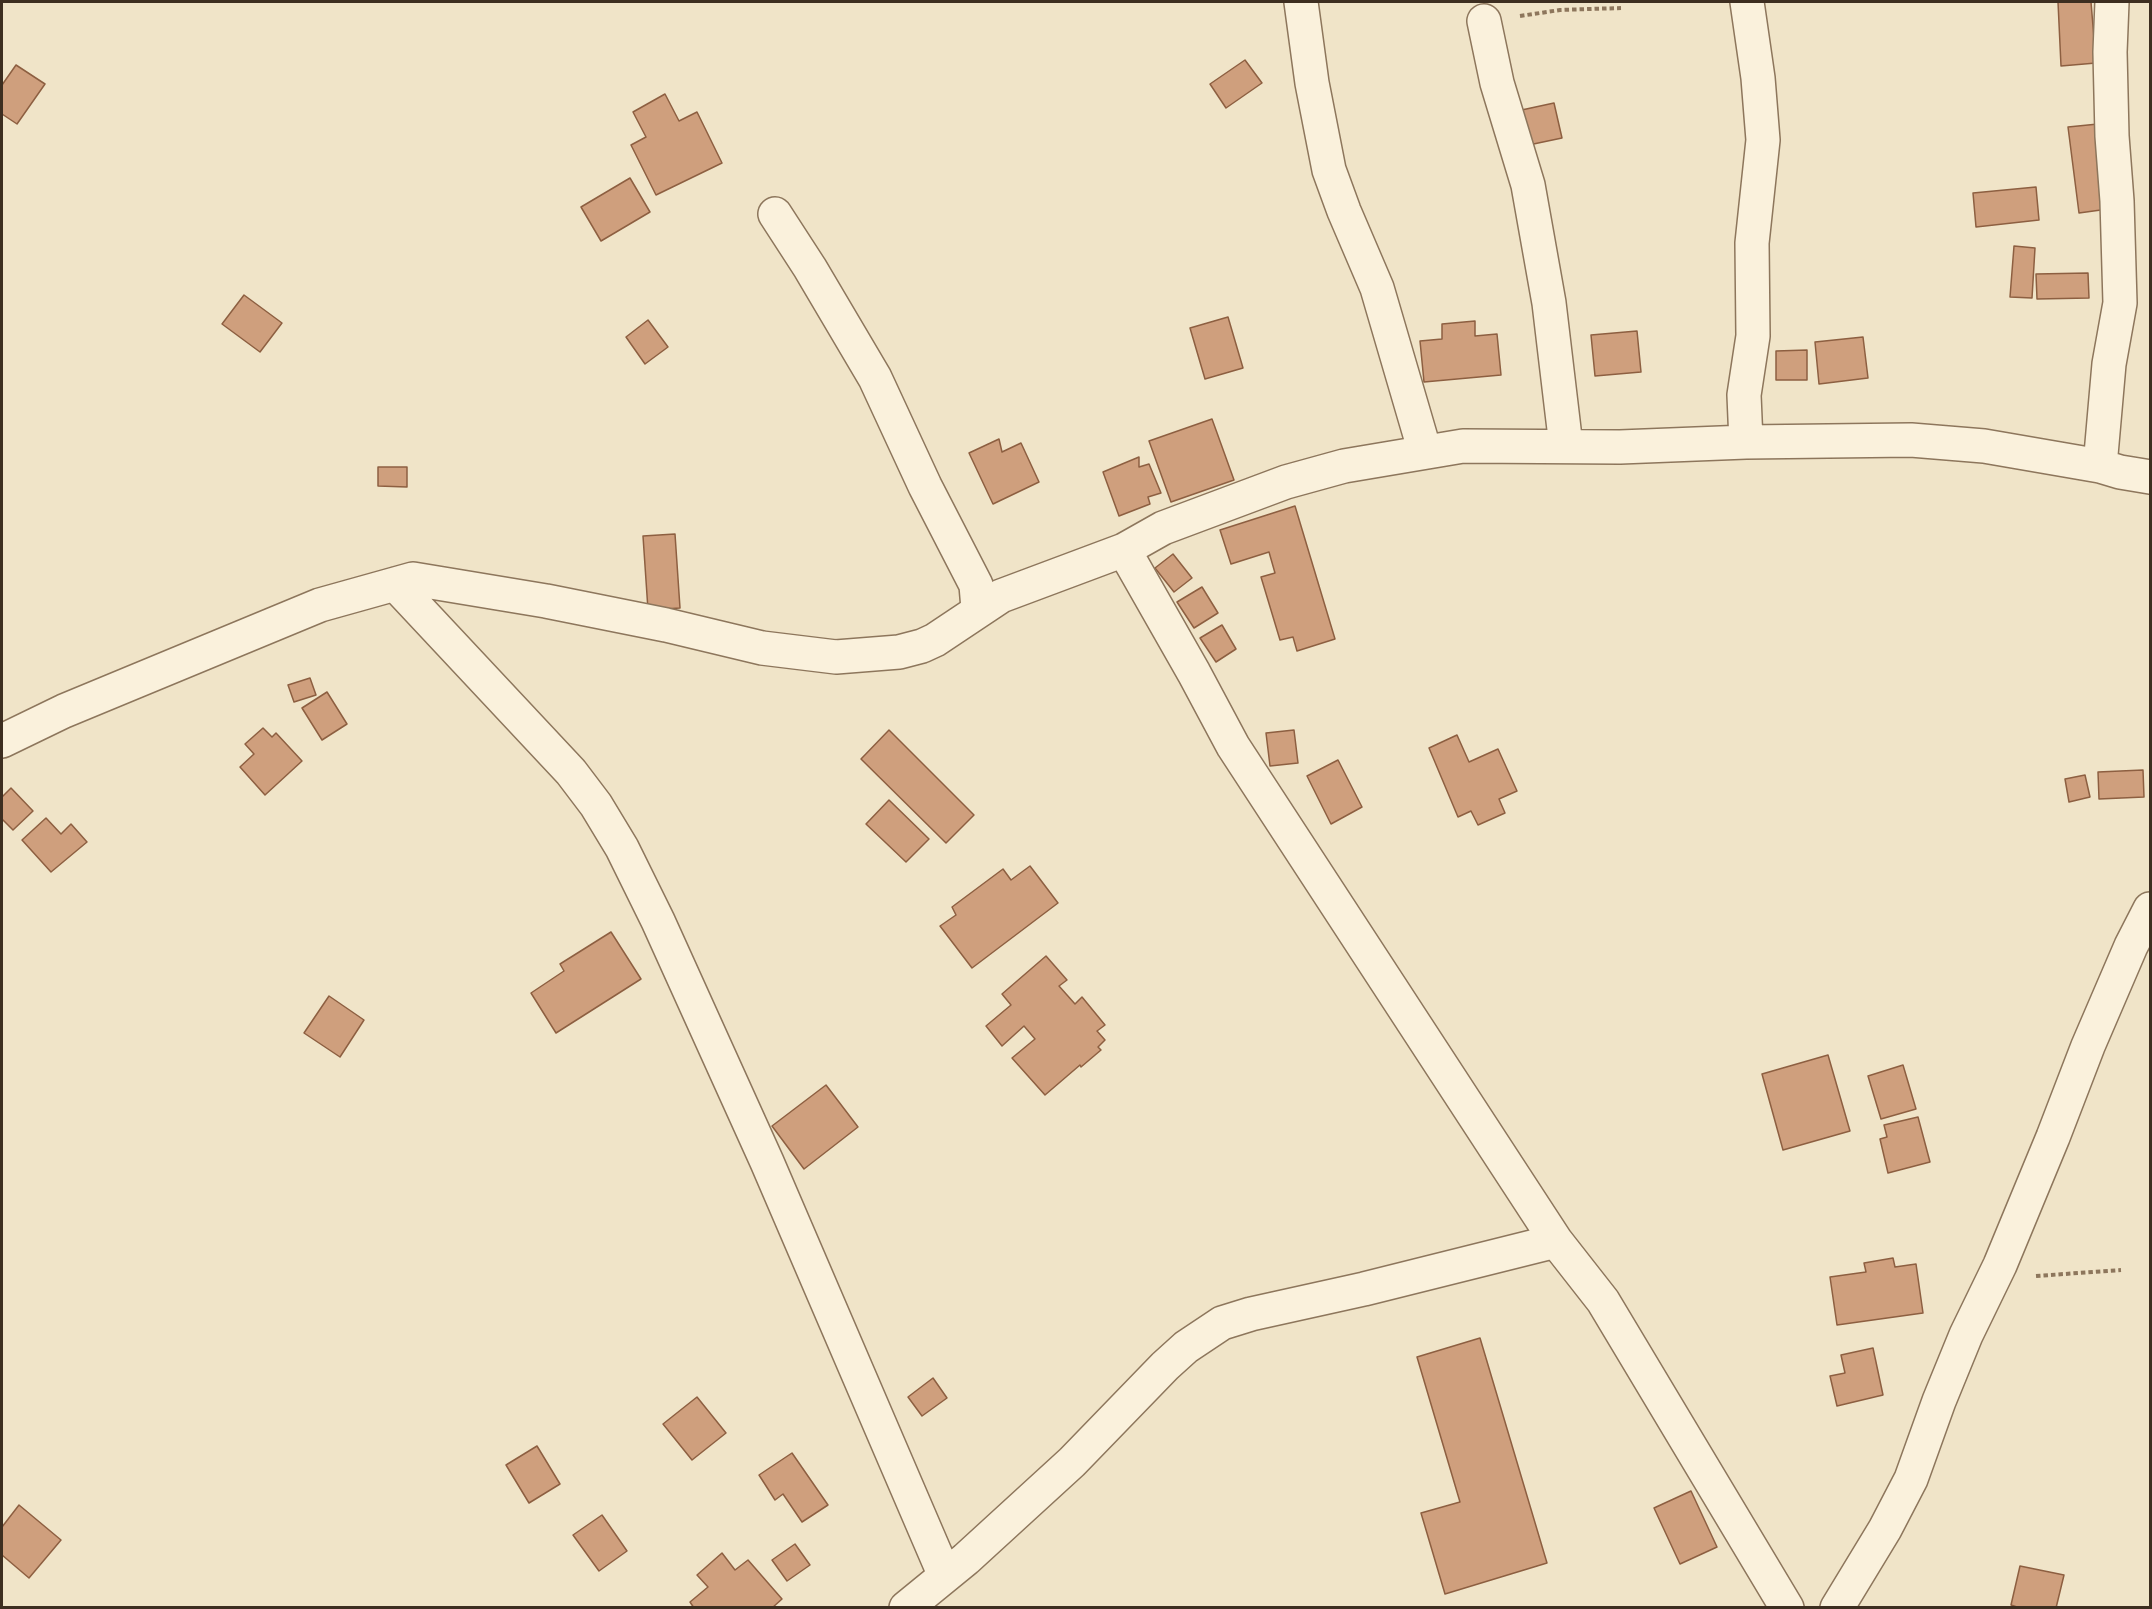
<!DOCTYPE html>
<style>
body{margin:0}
#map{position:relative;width:2152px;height:1609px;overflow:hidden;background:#f0e4c8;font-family:Merriweather,serif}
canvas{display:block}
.frame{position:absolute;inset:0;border:3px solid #3d2e20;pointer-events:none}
</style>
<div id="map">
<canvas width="2152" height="1609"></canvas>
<div class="frame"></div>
</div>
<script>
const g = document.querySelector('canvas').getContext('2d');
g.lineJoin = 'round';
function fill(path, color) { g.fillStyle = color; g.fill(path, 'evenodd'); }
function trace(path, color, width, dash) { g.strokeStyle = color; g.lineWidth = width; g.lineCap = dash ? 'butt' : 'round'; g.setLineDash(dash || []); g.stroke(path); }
const building = new Path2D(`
 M2058 2H2091L2096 63 2061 66Z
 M1245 60 1262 83 1226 108 1210 84Z
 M16 65 45 84 17 124 2 114V85Z
 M665 94 679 121 697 112 722 163 656 195 631 145 646 137 633 112Z
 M1554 103 1562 138 1524 146 1517 111Z
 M2098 124 2108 209 2079 213 2068 127Z
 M630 178 650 212 601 241 581 207Z
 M2036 187 2039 220 1976 227 1973 193Z
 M2014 246 2035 248 2032 298 2010 297Z
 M2088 273 2089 298 2037 299 2036 274Z
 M244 295 282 323 260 352 222 324Z
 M1228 317 1243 368 1205 379 1190 328Z
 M648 320 668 347 645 364 626 337Z
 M1475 321V336L1497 334 1501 375 1424 382 1420 341 1442 339V324Z
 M1637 331 1641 372 1595 376 1591 335Z
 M1863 337 1868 378 1819 384 1815 342Z
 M1807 350V380H1776V351Z
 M1212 419 1234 480 1171 502 1149 441Z
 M999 439 1002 452 1021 443 1039 482 993 504 969 453Z
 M1139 457V467L1149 464 1161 493 1148 497 1150 504 1119 516 1103 472Z
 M378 467H407V487L378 486Z
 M1295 506 1335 639 1297 651 1293 637 1280 640 1261 577 1275 573 1269 552 1231 564 1220 530Z
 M675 534 680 608 648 610 643 536Z
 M1173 554 1192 578 1174 592 1155 568Z
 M1202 587 1218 613 1194 628 1177 602Z
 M1222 625 1236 649 1216 662 1200 638Z
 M310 678 316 695 294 702 288 685Z
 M327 692 347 724 322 740 302 708Z
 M263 728 272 737 276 733 302 761 265 795 240 767 254 754 245 744Z
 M889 730 974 815 946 843 861 759Z
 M1294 730 1298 763 1270 766 1266 733Z
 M1457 735 1469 762 1498 749 1517 791 1499 799 1505 813 1478 825 1471 811 1458 817 1429 748Z
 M1338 760 1362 807 1331 824 1307 776Z
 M2143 770 2144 797 2099 799 2098 772Z
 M2085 775 2090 797 2069 802 2065 779Z
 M11 788 33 811 13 830 2 819V797Z
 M889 800 929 839 906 862 866 824Z
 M46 818 61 834 71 824 87 842 51 872 22 840Z
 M1030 866 1058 903 972 968 940 926 956 915 952 907 1003 869 1011 880Z
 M611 932 641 979 556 1033 531 993 564 971 560 964Z
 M1046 956 1067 980 1059 986 1075 1004 1082 997 1105 1025 1097 1031 1105 1040 1098 1047 1101 1050 1081 1067 1080 1065 1045 1095 1012 1058 1035 1039 1024 1026 1002 1046 986 1026 1011 1005 1002 994Z
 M329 996 364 1020 340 1057 304 1033Z
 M1828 1055 1850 1131 1783 1150 1762 1074Z
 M1903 1065 1916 1109 1881 1119 1868 1076Z
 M826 1085 858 1127 804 1169 772 1126Z
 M1918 1117 1930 1162 1888 1173 1880 1139 1887 1137 1884 1125Z
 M1893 1258 1895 1267 1916 1264 1923 1313 1837 1325 1830 1277 1866 1272 1864 1263Z
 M1480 1338 1547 1563 1445 1594 1421 1513 1460 1502 1417 1357Z
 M1873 1348 1883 1395 1837 1406 1830 1376 1845 1373 1841 1355Z
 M933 1378 947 1398 922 1416 908 1397Z
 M697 1397 726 1433 692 1460 663 1424Z
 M537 1446 560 1484 529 1503 506 1465Z
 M792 1453 828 1505 802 1522 783 1494 775 1500 759 1475Z
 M1691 1491 1717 1547 1680 1564 1654 1508Z
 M19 1505 61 1540 29 1578 2 1555V1527Z
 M602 1515 627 1551 599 1571 573 1535Z
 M795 1544 810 1565 787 1581 772 1560Z
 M722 1553 735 1570 748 1560 782 1599 772 1608H694L690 1602 708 1587 697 1575Z
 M2020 1566 2064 1575 2056 1608H2020L2011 1605Z`);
const path = new Path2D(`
 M1520 16 1560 10 1621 8
 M2036 1276 2121 1270`);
const minor = new Path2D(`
 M1301 2 1312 83 1329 170 1344 211 1377 288 1425 452
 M1484 21 1497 83 1528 185 1549 303 1566 446
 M775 214 810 268 875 378 925 486 976 585 978 609
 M1746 442 1744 395 1753 336 1752 243 1763 140 1758 78 1747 2
 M2100 466 2109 364 2120 303 2117 201 2112 136 2110 52 2112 2
 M1124 550 1194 673 1233 746 1556 1241
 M395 584 571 772 596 805 622 848 658 921 767 1162 945 1576
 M2 741 64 711 320 605 413 579 546 601 666 625 762 648 836 657 899 652 922 646 935 640 1001 596 1124 550 1163 528 1286 482 1344 466 1463 446 1620 447 1746 442 1911 440 1984 446 2100 466 2120 472 2150 477
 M906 1608 966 1559 1072 1462 1165 1366 1186 1347 1222 1323 1251 1314 1364 1289 1556 1241 1603 1301 1787 1608
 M1837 1608 1885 1529 1911 1479 1939 1401 1966 1335 2000 1265 2053 1137 2088 1046 2131 946 2150 909`);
fill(building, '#cf9f7d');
trace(building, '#8d5f41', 1.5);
trace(minor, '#8d765c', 36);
trace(path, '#8d765c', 4, [4.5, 3]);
trace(minor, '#faf1dc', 33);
</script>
